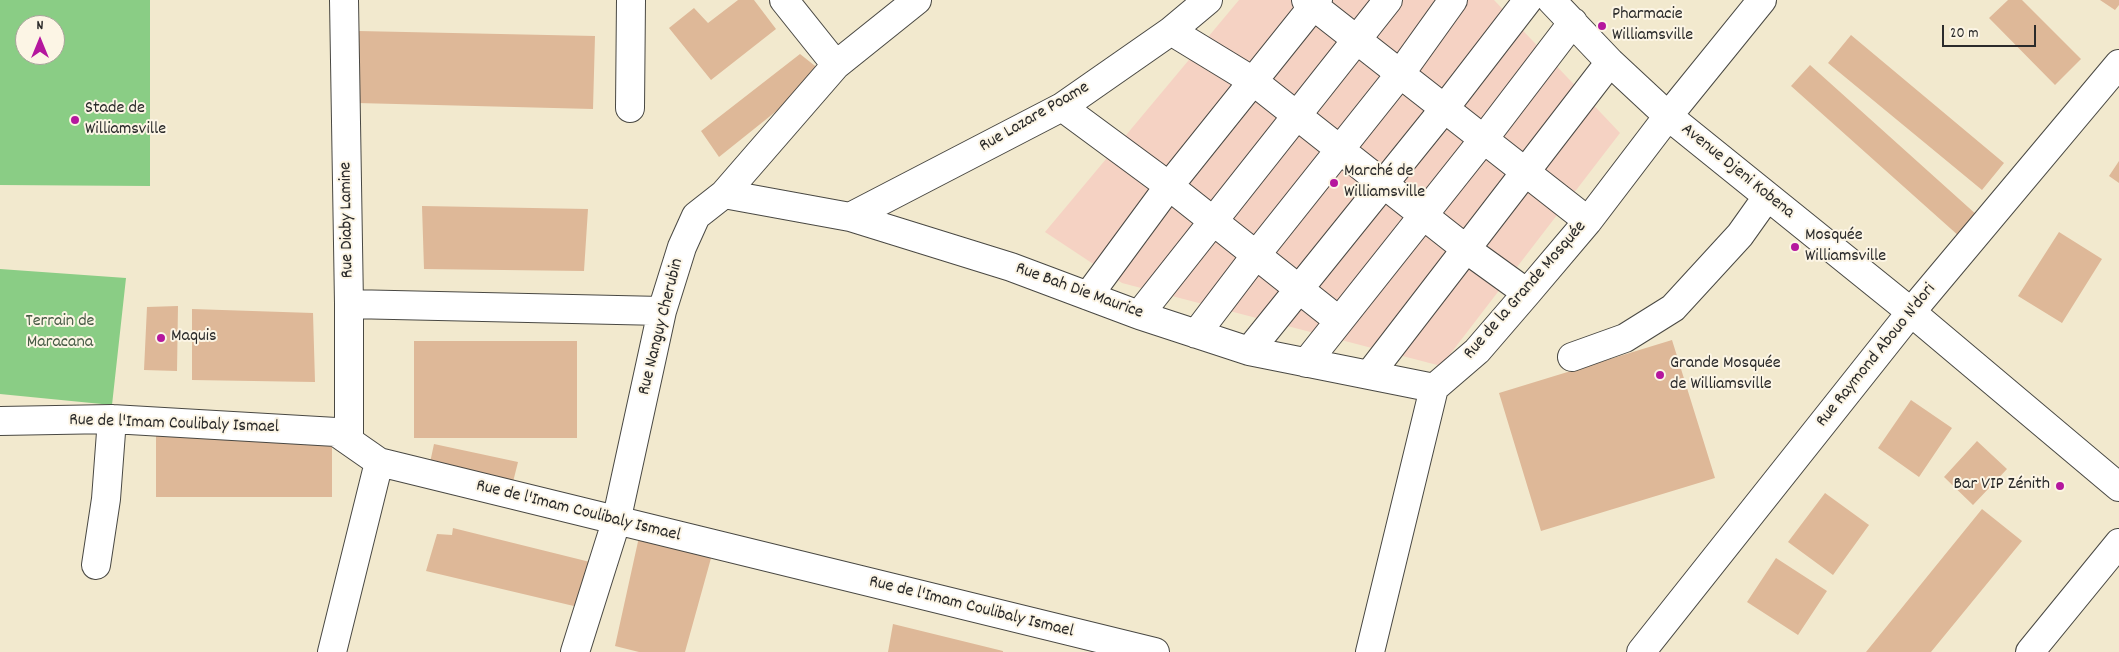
<!DOCTYPE html>
<meta charset="utf-8">
<style>
body{margin:0}
#map{position:relative;width:2119px;height:652px;overflow:hidden;background:#f2e9ce;font-family:Dekko,sans-serif}
canvas{display:block}
.north{position:absolute;left:15px;top:15px;width:50px;height:50px;box-sizing:border-box;background:#fcf5e5;border:1px solid #a8a49b;border-radius:50%;rotate:0deg;font-size:14px;font-weight:700;line-height:20px;text-align:center;color:#2b2b2b}
.north::after{content:'';display:block;margin:auto;width:18px;height:22px;background:#b5179e;clip-path:polygon(50% 0,100% 100%,50% 72%,0 100%)}
.scale{position:absolute;left:1942px;top:25px;width:94px;height:22px;box-sizing:border-box;border:2px solid #2b2b2b;border-top:0;padding-left:6px;font-size:15px;line-height:18px;white-space:nowrap;color:#2b2b2b;-webkit-text-stroke:4px #fcf5e5;paint-order:stroke}
</style>
<div id="map">
<canvas width="2119" height="652"></canvas>
<div class="north">N</div>
<div class="scale">20 m</div>
</div>
<script>
const g = document.querySelector('canvas').getContext('2d');
g.lineJoin = 'round';
function fill(path, color) { g.fillStyle = color; g.fill(path, 'evenodd'); }
function trace(path, color, width, dash) { g.strokeStyle = color; g.lineWidth = width; g.lineCap = dash ? 'butt' : 'round'; g.setLineDash(dash || []); g.stroke(path); }
function write(font, color, halo, rows, align = 'center') {
  g.font = font + ' Dekko,sans-serif'; g.lineWidth = 4; g.setLineDash([]); g.textBaseline = 'middle'; g.strokeStyle = halo; g.fillStyle = color; for (const [text, x, y, turn = 0] of rows) {
    g.save(); g.translate(x, y); g.rotate((+turn || 0) * Math.PI / 180); g.textAlign = isNaN(turn) ? turn : align; if (halo) g.strokeText(text, 0, 0); g.fillText(text, 0, 0); g.restore();
  }
}
const built = new Path2D(`
 M1239 0H1494L1620 133 1441 366 1122 283 1045 232Z`);
const green = new Path2D(`
 M0 0H150V186L0 185ZM25 25H55V55H25Z
 M0 269 126 278 112 405 0 394Z`);
const building = new Path2D(`
 M738 0H754L776 29 711 80 669 28 694 8 708 23Z
 M2008 0H2022L2081 59 2055 85 1989 18Z
 M2100 0H2119V5L2115 10Z
 M358 31 595 36 593 109 357 103Z
 M1851 35 2004 163 1982 190 1828 63Z
 M800 54 824 73 719 157 701 131Z
 M1810 65 1978 216 1960 237 1791 86Z
 M2119 161V183L2109 176Z
 M422 206 588 209 584 271 424 269Z
 M2059 232 2102 259 2062 323 2018 296Z
 M178 306 177 371 144 370 147 307Z
 M192 309 313 313 315 382 192 380Z
 M1672 340 1715 478 1541 531 1499 393Z
 M414 341H577V438H414Z
 M1911 400 1952 428 1919 477 1878 448Z
 M156 435H332V497H156Z
 M1977 441 2007 469 1973 505 1944 477Z
 M434 444 518 462 511 490 428 472Z
 M1825 493 1869 525 1833 575 1788 542Z
 M1982 509 2022 541 1931 652H1866Z
 M453 528 590 562 578 607 426 571 437 534 452 535Z
 M639 537 713 551 685 652H639L615 646Z
 M1776 558 1827 591 1798 635 1747 602Z
 M893 624 1003 651V652H888Z`);
const minor = new Path2D(`
 M344 0 349 304V441
 M784 0 836 65
 M1306 0 1588 221
 M1551 0 1610 62 1668 116 1911 312 2119 487
 M1171 31 1253 81 1466 249 1527 293
 M1062 107 1169 186 1338 320
 M630 108 631 0
 M724 194 850 217 1011 267 1139 315 1249 351 1434 388
 M850 217 1062 107 1171 31 1208 0
 M1088 296 1169 186 1318 0
 M349 304 662 311
 M1139 315 1388 0
 M1196 334 1256 255 1400 74 1453 0
 M1249 351 1444 109 1528 0
 M1572 357 1625 338 1673 308 1740 235 1767 197
 M1306 363 1483 140 1573 22
 M1369 375 1610 62
 M0 421 112 419 336 432 379 462 1155 652
 M96 565 106 499 112 419
 M332 652 379 462
 M575 652 616 522 662 311 682 247 696 216 724 194 836 65 917 0
 M1370 652 1434 388 1477 351 1527 293 1588 221 1668 116 1762 0
 M1641 652 1911 312 2119 64
 M2030 652 2119 543`);
const markers = [
 [1602,26,5,"#b5179e"],
 [75,120,5,"#b5179e"],
 [1334,183,5,"#b5179e"],
 [1795,247,5,"#b5179e"],
 [161,338,5,"#b5179e"],
 [1660,375,5,"#b5179e"],
 [2060,486,5,"#b5179e"]
];
const poiNames = [
 ["Pharmacie",1612,16],
 ["Williamsville",1612,37],
 ["Stade de",85,110],
 ["Williamsville",85,131],
 ["Marché de",1344,173],
 ["Williamsville",1344,194],
 ["Mosquée",1805,237],
 ["Williamsville",1805,258],
 ["Maquis",171,338],
 ["Grande Mosquée",1670,365],
 ["de Williamsville",1670,386],
 ["Bar VIP Zénith",2050,486,"right"]
];
const streetNames = [
 ["Rue Lazare Poame",1035,118,-30],
 ["Avenue Djeni Kobena",1737,172,39],
 ["Rue Diaby Lamine",348,220,-91],
 ["Rue de la Grande Mosquée",1526,291,-49],
 ["Rue Bah Die Maurice",1079,292,20],
 ["Rue Nanguy Cherubin",662,327,-76],
 ["Rue Raymond Abouo N'dori",1877,356,-51],
 ["Rue de l'Imam Coulibaly Ismael",174,425,2],
 ["Rue de l'Imam Coulibaly Ismael",578,512,14],
 ["Rue de l'Imam Coulibaly Ismael",971,608,14]
];
const parkNames = [
 ["Terrain de",60,323],
 ["Maracana",60,344]
];
fill(built, '#f5d2c3');
fill(green, '#8acd85');
fill(building, '#deb898');
trace(minor, '#494843', 30);
trace(minor, '#fff', 28);
for (const [x, y, r, color] of markers) { const dot = new Path2D(); dot.arc(x, y, r, 0, 2 * Math.PI); g.fillStyle = color; g.fill(dot); trace(dot, '#fcf5e5', 2); }
write('18px', '#2b2b2b', '#fcf5e5', poiNames, 'left');
write('18px', '#2b2b2b', '#fcf5e5', streetNames);
write('18px', '#485c46', '#fcf5e5', parkNames);
</script>
